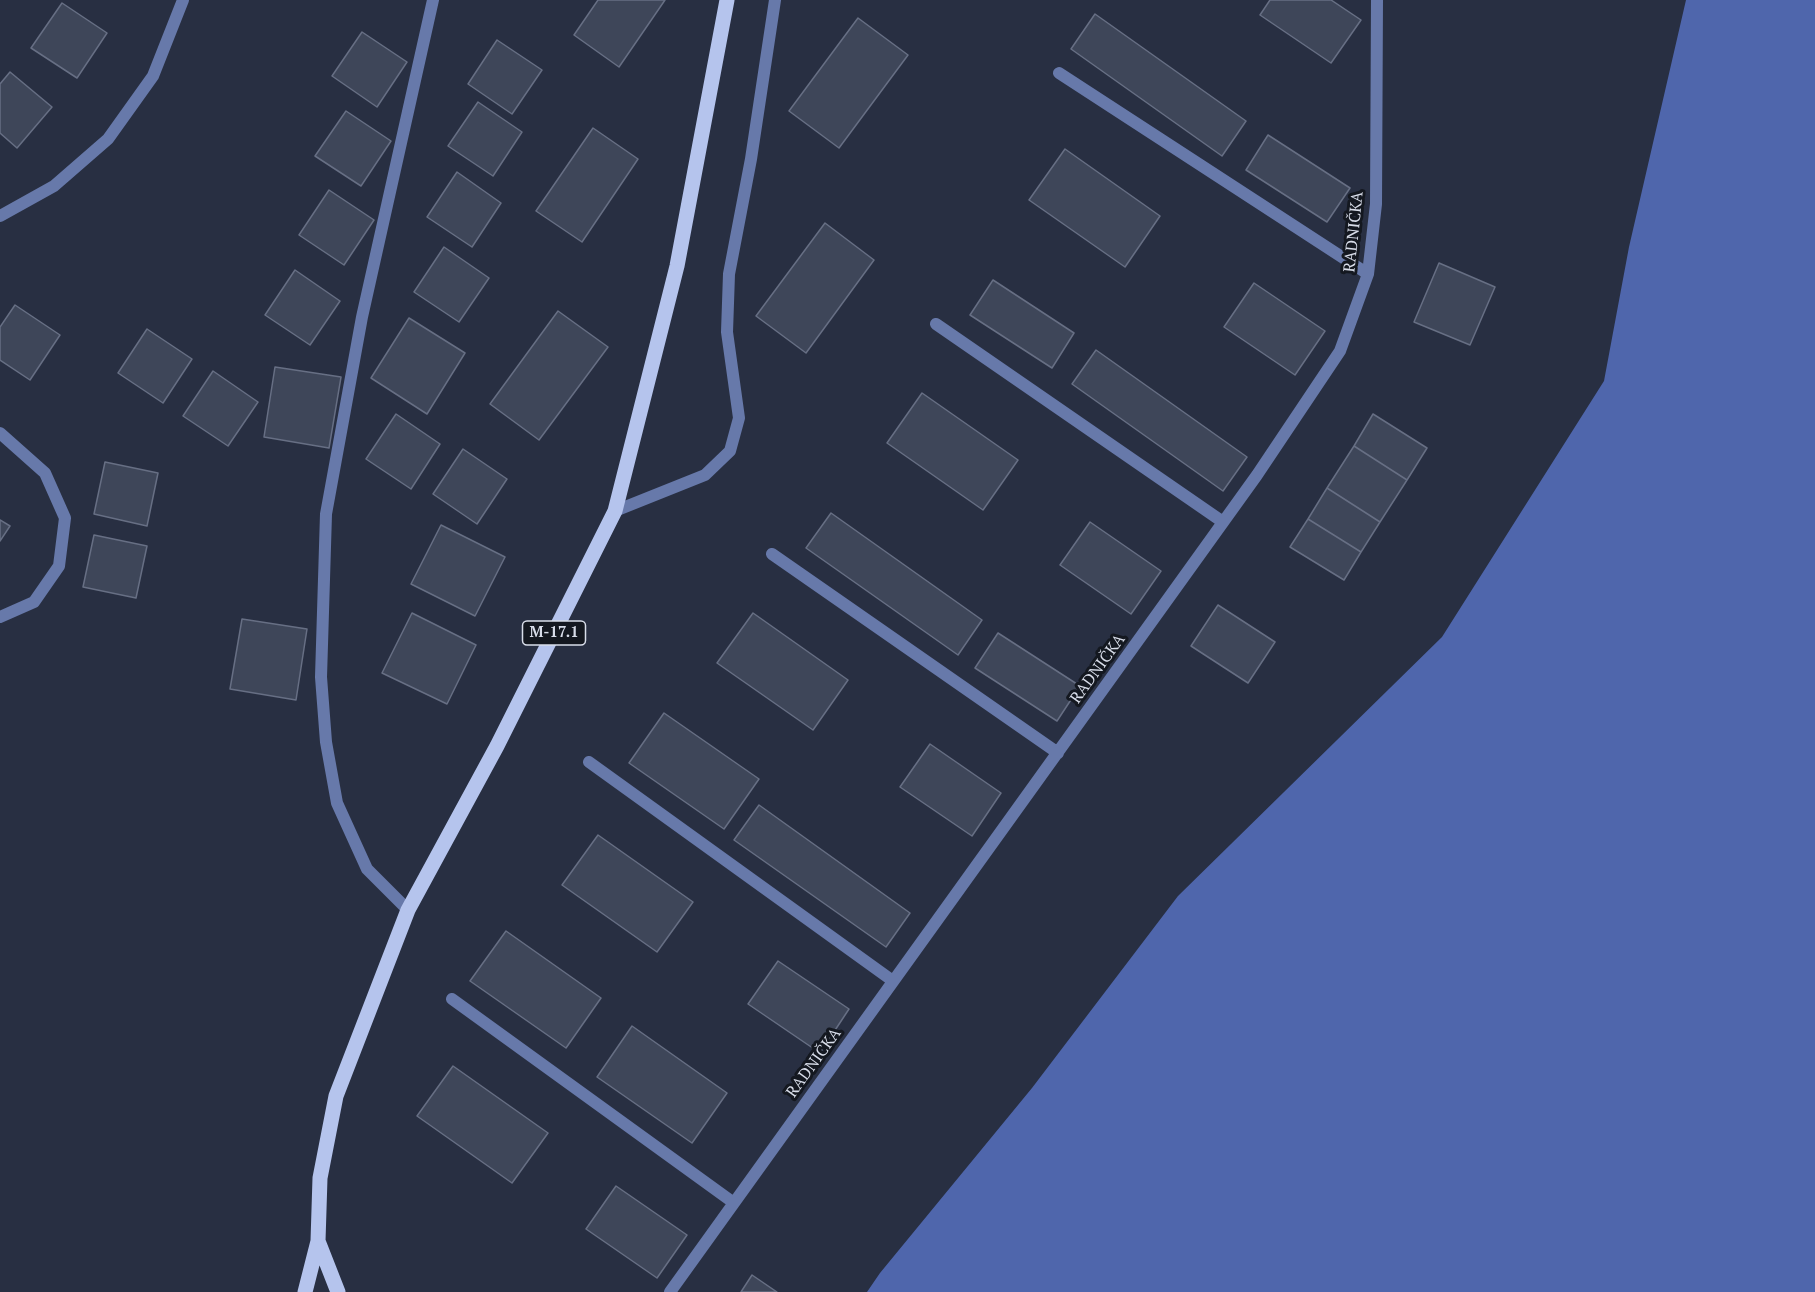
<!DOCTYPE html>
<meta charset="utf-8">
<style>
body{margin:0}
canvas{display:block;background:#282f42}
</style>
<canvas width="1815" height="1292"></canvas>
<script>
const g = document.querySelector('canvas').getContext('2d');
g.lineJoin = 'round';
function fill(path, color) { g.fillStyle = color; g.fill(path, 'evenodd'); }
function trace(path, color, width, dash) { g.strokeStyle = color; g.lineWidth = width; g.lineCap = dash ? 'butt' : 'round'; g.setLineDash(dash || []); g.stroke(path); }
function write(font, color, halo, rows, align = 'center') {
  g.font = font + ' "PT Serif",serif'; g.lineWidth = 6; g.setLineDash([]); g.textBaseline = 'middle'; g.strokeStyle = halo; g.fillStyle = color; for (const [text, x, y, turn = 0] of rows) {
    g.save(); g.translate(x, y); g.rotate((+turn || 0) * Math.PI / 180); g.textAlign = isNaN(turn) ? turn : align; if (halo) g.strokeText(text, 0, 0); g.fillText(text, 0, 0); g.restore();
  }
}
const forest = new Path2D(`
 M1686 0H1815V1292H867L880 1273 1032 1088 1178 896 1442 637 1604 381 1629 247Z`);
const building = new Path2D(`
 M598 0H665L619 67 574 35Z
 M1270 0H1331L1361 20 1331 63 1260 15Z
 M62 3 107 33 77 78 31 48Z
 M1095 14 1246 121 1222 156 1071 49Z
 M858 18 908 55 839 148 789 111Z
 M362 32 407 62 377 107 332 76Z
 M497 40 542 70 512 114 468 84Z
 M10 72 52 107 17 148 0 133V84Z
 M478 102 522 132 493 176 448 146Z
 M346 111 391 141 361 186 315 156Z
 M593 128 638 159 582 242 536 211Z
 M1268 135 1350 188 1327 222 1246 170Z
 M1065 149 1160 216 1125 267 1029 200Z
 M457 172 501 203 472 247 427 217Z
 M329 190 374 220 344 265 299 235Z
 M825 223 874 260 806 353 756 316Z
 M444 247 489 278 459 322 414 292Z
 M1439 263 1495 287 1470 345 1414 322Z
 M295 270 340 301 310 345 265 315Z
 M993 280 1074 333 1052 368 970 315Z
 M1254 283 1325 331 1295 375 1224 327Z
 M15 305 60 335 30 380 0 360V327Z
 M558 311 608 347 539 440 490 404Z
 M409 318 465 353 427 414 371 378Z
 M147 329 192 359 163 403 118 373Z
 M1096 350 1247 457 1223 491 1072 384Z
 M275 367 341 377 329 448 264 437Z
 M213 371 258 402 228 446 183 416Z
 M922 393 1018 460 983 510 887 443Z
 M396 414 440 444 411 489 366 459Z
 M1373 414 1427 448 1407 480 1354 446Z
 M1354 446 1407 480 1380 522 1327 488Z
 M463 449 507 479 477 524 433 494Z
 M105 462 158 473 147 526 94 514Z
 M1327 488 1380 522 1361 552 1308 519Z
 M831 513 982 620 958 655 806 548Z
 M1308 519 1361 552 1344 580 1290 547Z
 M0 520 10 526 0 541Z
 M1090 522 1161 571 1131 614 1060 565Z
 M441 525 505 557 475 616 411 584Z
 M94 535 147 546 136 598 83 587Z
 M1218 605 1275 642 1248 683 1191 646Z
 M412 613 476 645 447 704 382 673Z
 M753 613 848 680 813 730 717 663Z
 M242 619 307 629 296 700 230 689Z
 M998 633 1080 686 1057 721 975 668Z
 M664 713 759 779 724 829 629 763Z
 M930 744 1001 793 972 836 900 787Z
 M759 805 910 913 886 947 734 840Z
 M598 835 693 902 657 952 562 885Z
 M506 931 601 998 566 1048 470 981Z
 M778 961 849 1009 820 1053 748 1004Z
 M632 1026 727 1093 692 1143 597 1077Z
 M453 1066 548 1133 512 1183 417 1116Z
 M616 1186 687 1235 657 1278 586 1229Z
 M752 1275 777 1292H741Z`);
const minor = new Path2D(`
 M1059 73 1368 274
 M0 216 54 186 108 139 153 76 183 0
 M936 324 1223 522
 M0 433 45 473 65 518 59 566 34 602 0 617
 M615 511 705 475 730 451 739 418 727 332 729 274 751 159 775 0
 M772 554 1058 753
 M589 762 893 981
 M408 910 367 869 337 803 326 742 321 677 326 514 362 317 433 0
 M452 999 734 1203
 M670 1292 1257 475 1340 351 1368 274 1376 204 1377 0`);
const primary = new Path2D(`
 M318 1241 338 1292
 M305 1292 318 1241 320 1178 336 1096 408 910 497 746 615 511 677 266 727 0`);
const shields = [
 [554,633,63]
];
const shieldNames = [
 ["M-17.1",554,633]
];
const streetNames = [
 ["RADNIČKA",1354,232,-84],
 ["RADNIČKA",1098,669,-54],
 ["RADNIČKA",814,1063,-54]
];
fill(forest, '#4f66ac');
fill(building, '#3e4659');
trace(building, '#676f84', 1.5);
trace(minor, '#6779aa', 12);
trace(primary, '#b5c4ed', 15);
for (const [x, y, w] of shields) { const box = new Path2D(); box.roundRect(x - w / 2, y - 12, w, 24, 4.5); g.fillStyle = '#141820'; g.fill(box); trace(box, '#d8dde9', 1.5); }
write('bold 15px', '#d8dde9', null, shieldNames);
write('16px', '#d8dde9', '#141820', streetNames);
</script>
